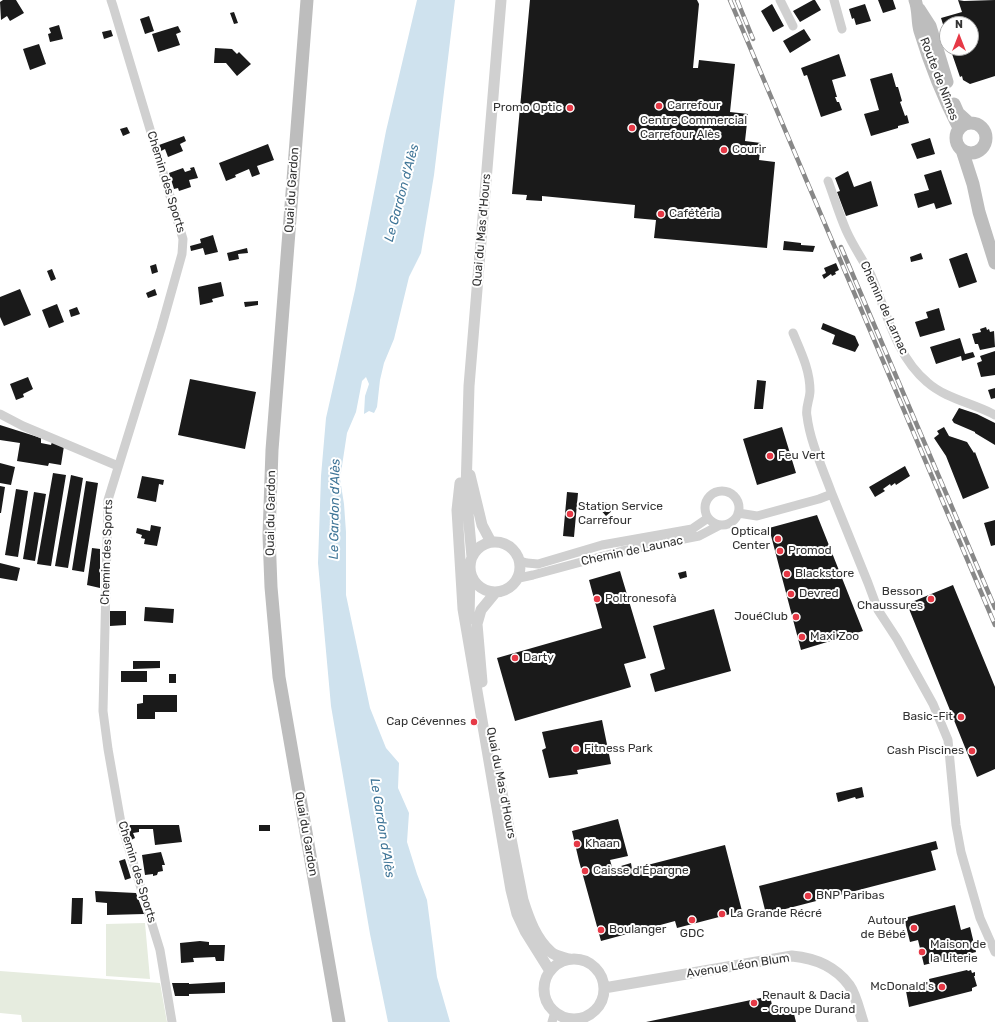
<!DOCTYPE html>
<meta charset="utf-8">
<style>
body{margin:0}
#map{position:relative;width:995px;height:1022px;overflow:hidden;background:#fff;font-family:Rubik,sans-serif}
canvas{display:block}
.north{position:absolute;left:939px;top:16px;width:40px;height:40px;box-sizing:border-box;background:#fff;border:1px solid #adadad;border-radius:50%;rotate:0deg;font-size:11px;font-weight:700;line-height:16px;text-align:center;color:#333}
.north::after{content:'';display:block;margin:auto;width:14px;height:18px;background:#e63946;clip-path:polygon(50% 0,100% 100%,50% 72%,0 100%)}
</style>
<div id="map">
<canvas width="995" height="1022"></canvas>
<div class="north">N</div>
</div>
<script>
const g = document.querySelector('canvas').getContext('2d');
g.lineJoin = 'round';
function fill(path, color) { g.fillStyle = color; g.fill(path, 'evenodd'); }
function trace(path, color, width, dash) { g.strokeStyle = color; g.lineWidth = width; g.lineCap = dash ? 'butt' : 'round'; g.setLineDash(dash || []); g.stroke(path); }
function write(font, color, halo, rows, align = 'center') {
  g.font = font + ' Rubik,sans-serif'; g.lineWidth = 4; g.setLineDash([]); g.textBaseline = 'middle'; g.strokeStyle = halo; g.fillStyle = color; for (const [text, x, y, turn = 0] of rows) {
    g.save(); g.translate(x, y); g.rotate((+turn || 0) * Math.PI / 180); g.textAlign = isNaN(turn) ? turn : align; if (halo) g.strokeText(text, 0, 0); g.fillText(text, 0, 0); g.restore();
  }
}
const green = new Path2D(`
 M145 923 150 979 106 976V924Z
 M0 971 160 983 167 1022H22L21 1015 0 1013Z`);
const water = new Path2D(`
 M417 0H455L434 175 421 253 409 277 394 339 384 363 380 380 377 407 374 413 369 411 364 414 365 396 369 384 366 377 362 381 356 412 347 433 340 479 344 504 346 532V595L370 708 386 748 399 763 398 788 409 813 407 842 417 874 427 900 437 977 450 1022H388L370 934 331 706 318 563 321 476 326 418 355 290 386 131Z`);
const building = new Path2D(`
 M3 0H16L24 13 10 21 7 16 1 20 0 2Z
 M530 0H697L699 4 693 68H698L699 60 735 64 730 112 748 114 745 141 761 143 759 160 775 162 767 248 654 238 656 220 634 218 635 205 542 196V201L526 200 527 195 512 194Z
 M813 0H815L821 10 800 22 793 11Z
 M878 0H893L896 9 883 13Z
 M958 0 964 1 995 0V76L970 84 963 80 962 76 960 77 950 48H971V24H947V37L941 18 962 12Z
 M772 4 784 26 773 32 761 11Z
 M865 4 871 21 856 25 854 18 852 19 849 9Z
 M234 12 238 23 234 24 230 13Z
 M149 16 154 31 145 34 140 19Z
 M59 25 63 39 50 42 48 34 51 33 49 28Z
 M178 26 181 32 176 34 180 45 158 52 152 34Z
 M804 29 811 40 790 53 783 41Z
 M111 30 113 36 104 39 102 32Z
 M39 44 46 64 30 70 23 49Z
 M215 48 232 49 237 54 239 52 251 64 237 76 226 63H214Z
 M839 54 846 76 832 80 837 97H835L837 102H839L842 110 821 117 807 75 804 76 801 68Z
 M892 73 896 87H898L902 101 900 102 905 116 907 115 909 123 898 126V128L871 136 864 114 879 110 870 79Z
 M127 127 130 133 123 136 120 129Z
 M184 136 186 141 180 144 183 151 168 157 165 149 161 151 159 145Z
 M930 138 935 154 917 159 911 144Z
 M268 144 274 160 257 166 260 174 252 177 249 169 235 175 236 177 226 181 219 163Z
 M194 167 198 178 189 180 191 187 179 191 178 188 174 189 169 173 183 168 185 172 191 170 190 168Z
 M941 170 952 204 936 209 934 203 918 208 914 194 929 190 924 175Z
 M848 171 854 187 871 181 878 206 846 216 837 192 840 191 835 178Z
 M213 235 218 252 205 255 203 248 191 251 190 246 201 243 200 239Z
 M784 241 801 243V245L815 246 813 252 783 250Z
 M247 248 248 253 238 254 239 259 229 261 227 253Z
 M921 253 923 259 911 262 910 257Z
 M966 253H967L977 282 959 288 949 259Z
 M836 263 839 270 835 272 836 274 832 276 831 274 824 279 822 275 826 273 824 268Z
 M156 264 158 272 152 274 150 266Z
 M52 269 56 279 51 281 47 271Z
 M221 282 224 296 212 299 213 302 200 305 198 287Z
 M20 289 31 315 4 326 0 317V297Z
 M155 289 157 295 148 298 146 293Z
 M258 301V305L245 307 244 302Z
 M57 304 64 322 49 328 42 310Z
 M77 307 80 314 71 317 69 310Z
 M939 308 945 330 920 337 915 322 928 318 926 312Z
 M823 323 855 336 859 345 855 352 832 344 835 335 821 329Z
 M986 327 987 330 989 329 990 332 994 331 995 347 980 350 978 344H975L972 334 981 332 980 329Z
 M960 338 965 354 973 352 975 357 962 361 961 356 936 364 930 347Z
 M995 351V375L981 377 977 363 982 361 980 356Z
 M28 377 33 389 23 394 24 397 16 400 10 384Z
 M190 379 256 392 245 449 178 435Z
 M757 380 766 381 763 409H754Z
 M995 388V398L991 399 988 390Z
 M959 408 977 414 995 423V445L975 433V432L954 423 952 420Z
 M0 425 41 438V443L51 445 52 442 64 446 61 465 49 463 48 466 17 461 20 443 0 440Z
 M782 427 796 473 757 485 743 439Z
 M944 427 949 436 967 442 974 453 975 452 989 488 963 499 946 456 934 438 939 434 937 431Z
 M0 463 15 467 11 485 0 483Z
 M905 466 910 476 896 485 895 483 891 486 890 484 883 489 885 491 875 497 869 487Z
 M53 473 66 475 51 566 37 564Z
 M71 475 83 478 68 568 55 566Z
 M142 476 164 480 163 485 159 484 156 502 137 498Z
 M86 481 98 483 84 572 72 570Z
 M0 486 5 487 1 513H0Z
 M16 489 28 491 18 557 5 555Z
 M34 492 46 494 35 561 23 559Z
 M567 492 578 493 574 537 563 536Z
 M606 502 613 510 606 516 599 508Z
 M817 515 863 631 801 650 769 528Z
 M995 520V545L991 546 984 523Z
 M151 525 161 527 157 546 144 544 145 539 141 538 142 535 136 533 137 528 150 531Z
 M92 548 100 549V588L87 585Z
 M0 563 20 568 17 581 0 578Z
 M620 571 646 658 624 664 631 687 515 721 497 658 602 628 589 580Z
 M686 571 687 577 680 579 678 573Z
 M953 585 995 687V769L977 777 907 604Z
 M145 607 174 609 173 623 144 621Z
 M714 609 731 671 655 692 650 674 665 669 653 626Z
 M110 611H126V625L110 626Z
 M133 661H160V668L133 669Z
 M121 671H147V682H121Z
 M169 674H176V683H169Z
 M143 695H177V712H155V719H137V704L143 703Z
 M602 720 611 764 577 770 578 774 549 778 542 750 546 748 542 732Z
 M862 787 864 797 856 799 855 797 838 802 836 793Z
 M618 819 628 856 610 860 614 874 622 872 621 866 631 863 632 869 725 845 742 911 677 928 675 921 601 941 579 861 572 831Z
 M126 825H179L182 842 155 845 153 829H139V832L133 833 135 838 131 840Z
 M259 825H270V831H259Z
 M936 841 938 849 931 851 936 870 766 914 759 886Z
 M161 852 165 865H162L163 871 158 872 157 875 153 876V874L145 875 142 855Z
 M125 859 131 878 125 880 119 861Z
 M95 891 136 893 144 914 107 915V903L96 902Z
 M72 898H83L82 924H71Z
 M955 905 961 930 970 927 976 952 924 965 918 940 910 942 904 918Z
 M200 941 209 942V945H225L224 961H216L215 957 193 958 194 962 181 963 180 943Z
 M967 970 968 971 971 970 972 973 975 972V976H974L977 986 972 988V991L909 1007 906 991 921 988 920 985 930 983 929 979Z
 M225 982V993L189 994V996H175L172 983H189V984Z
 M770 996 774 1014 793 1010 796 1022H646Z`);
const minor = new Path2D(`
 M111 0 113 6 183 239 182 254 161 329 108 500 103 711 108 749 121 823 160 950 172 1022
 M780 0 793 26
 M834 0 842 29
 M828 181C834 197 839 214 846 230 853 246 863 260 871 275 887 312 895 355 927 382 946 399 973 403 995 415
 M0 414 23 426 118 466
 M705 508a17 17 0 1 1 34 0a17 17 0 1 1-34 0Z
 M832 494 868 583 878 610 897 639 933 704 948 740 956 825 961 852 980 918 995 952
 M738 513 757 516 819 499 832 494C823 469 810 442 807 416 805 408 810 399 810 391 810 370 801 352 793 333
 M520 561 527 563 538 564 602 545 692 529 708 518
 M519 578 533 575 622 551 699 536 720 525
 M552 1022 555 1012`);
const tertiary = new Path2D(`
 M470 475 482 525 491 542
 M460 483 457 510 463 609 511 890 517 914 525 931 550 971
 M470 567a25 25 0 1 1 50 0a25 25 0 1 1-50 0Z
 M472 557 466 491 469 386 501 0
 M469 619 470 574
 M482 682 477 624 481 610 495 593
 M498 772 523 900C529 919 536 939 551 952 555 956 563 957 569 959
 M544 989a30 30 0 1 1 60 0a30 30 0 1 1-60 0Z
 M604 988 792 956C814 958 835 966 849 985 856 995 859 1010 863 1022`);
const secondary = new Path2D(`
 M307 0 272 450 269 535 271 587 279 677 339 1022
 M915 0C919 10 917 21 920 31 930 64 943 97 959 128
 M919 9 930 26 947 82
 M954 104 958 113 969 123
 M956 138a15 15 0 1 1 30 0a15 15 0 1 1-30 0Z
 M962 150 973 184 979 212 995 263`);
const rail = new Path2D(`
 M730 0 995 625
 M737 0 753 39
 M841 247 995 608`);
const markers = [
 [659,106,4,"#e63946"],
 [570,108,4,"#e63946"],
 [632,128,4,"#e63946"],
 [724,150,4,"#e63946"],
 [661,214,4,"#e63946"],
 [770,456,4,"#e63946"],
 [570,514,4,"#e63946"],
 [778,539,4,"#e63946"],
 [780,551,4,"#e63946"],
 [787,574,4,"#e63946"],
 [791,594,4,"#e63946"],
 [597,599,4,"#e63946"],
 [931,599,4,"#e63946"],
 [796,617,4,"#e63946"],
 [802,637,4,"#e63946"],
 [515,658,4,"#e63946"],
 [961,717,4,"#e63946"],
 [474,722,4,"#e63946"],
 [576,749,4,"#e63946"],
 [972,751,4,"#e63946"],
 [577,844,4,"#e63946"],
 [585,871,4,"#e63946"],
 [808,896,4,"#e63946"],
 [722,914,4,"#e63946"],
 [692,920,4,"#e63946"],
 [914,928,4,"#e63946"],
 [601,930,4,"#e63946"],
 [922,952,4,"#e63946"],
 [942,987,4,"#e63946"],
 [754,1003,4,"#e63946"]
];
const streetNames = [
 ["Route de Nîmes",939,79,69],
 ["Chemin des Sports",166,182,73],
 ["Quai du Gardon",292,190,-86],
 ["Quai du Mas d'Hours",482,230,-85],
 ["Chemin de Larnac",884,308,66],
 ["Quai du Gardon",271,513,-89],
 ["Chemin de Launac",632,551,-12],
 ["Chemin des Sports",107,552,-88],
 ["Quai du Mas d'Hours",501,783,79],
 ["Quai du Gardon",306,834,80],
 ["Chemin des Sports",137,872,73],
 ["Avenue Léon Blum",738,966,-9]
];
const poiNames = [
 ["Carrefour",667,106],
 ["Promo Optic",562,108,"right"],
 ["Centre Commercial",640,121],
 ["Carrefour Alès",640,135],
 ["Courir",732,150],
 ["Cafétéria",669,214],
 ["Feu Vert",778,456],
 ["Station Service",578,507],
 ["Carrefour",578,521],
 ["Optical",770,532,"right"],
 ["Center",770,546,"right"],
 ["Promod",788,551],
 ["Blackstore",795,574],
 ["Besson",923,592,"right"],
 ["Chaussures",923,606,"right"],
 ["Devred",799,594],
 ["Poltronesofà",605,599],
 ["JouéClub",788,617,"right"],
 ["Maxi Zoo",810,637],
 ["Darty",523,658],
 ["Basic-Fit",953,717,"right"],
 ["Cap Cévennes",466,722,"right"],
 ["Fitness Park",584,749],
 ["Cash Piscines",964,751,"right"],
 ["Khaan",585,844],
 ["Caisse d'Épargne",593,871],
 ["BNP Paribas",816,896],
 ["La Grande Récré",730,914],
 ["Autour",906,921,"right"],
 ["de Bébé",906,935,"right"],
 ["Boulanger",609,930],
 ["GDC",692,934,"center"],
 ["Maison de",930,945],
 ["la Literie",930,959],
 ["McDonald's",934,987,"right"],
 ["Renault & Dacia",762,996],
 ["- Groupe Durand",762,1010]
];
const waterNames = [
 ["Le Gardon d'Alès",402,193,-75],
 ["Le Gardon d'Alès",335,509,-89],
 ["Le Gardon d'Alès",382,828,81]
];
fill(green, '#e6ecdf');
fill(water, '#cfe2ee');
fill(building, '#1a1a1a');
trace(minor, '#d0d0d0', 9);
trace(tertiary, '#d0d0d0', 11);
trace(secondary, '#bdbdbd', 13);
trace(rail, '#888', 4.5);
trace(rail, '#fff', 3, [9]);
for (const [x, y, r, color] of markers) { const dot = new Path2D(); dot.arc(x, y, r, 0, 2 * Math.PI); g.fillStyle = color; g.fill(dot); trace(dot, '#fff', 1.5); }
write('12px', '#333', '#fff', streetNames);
write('12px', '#333', '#fff', poiNames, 'left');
write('italic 13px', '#3f7597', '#fff', waterNames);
</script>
